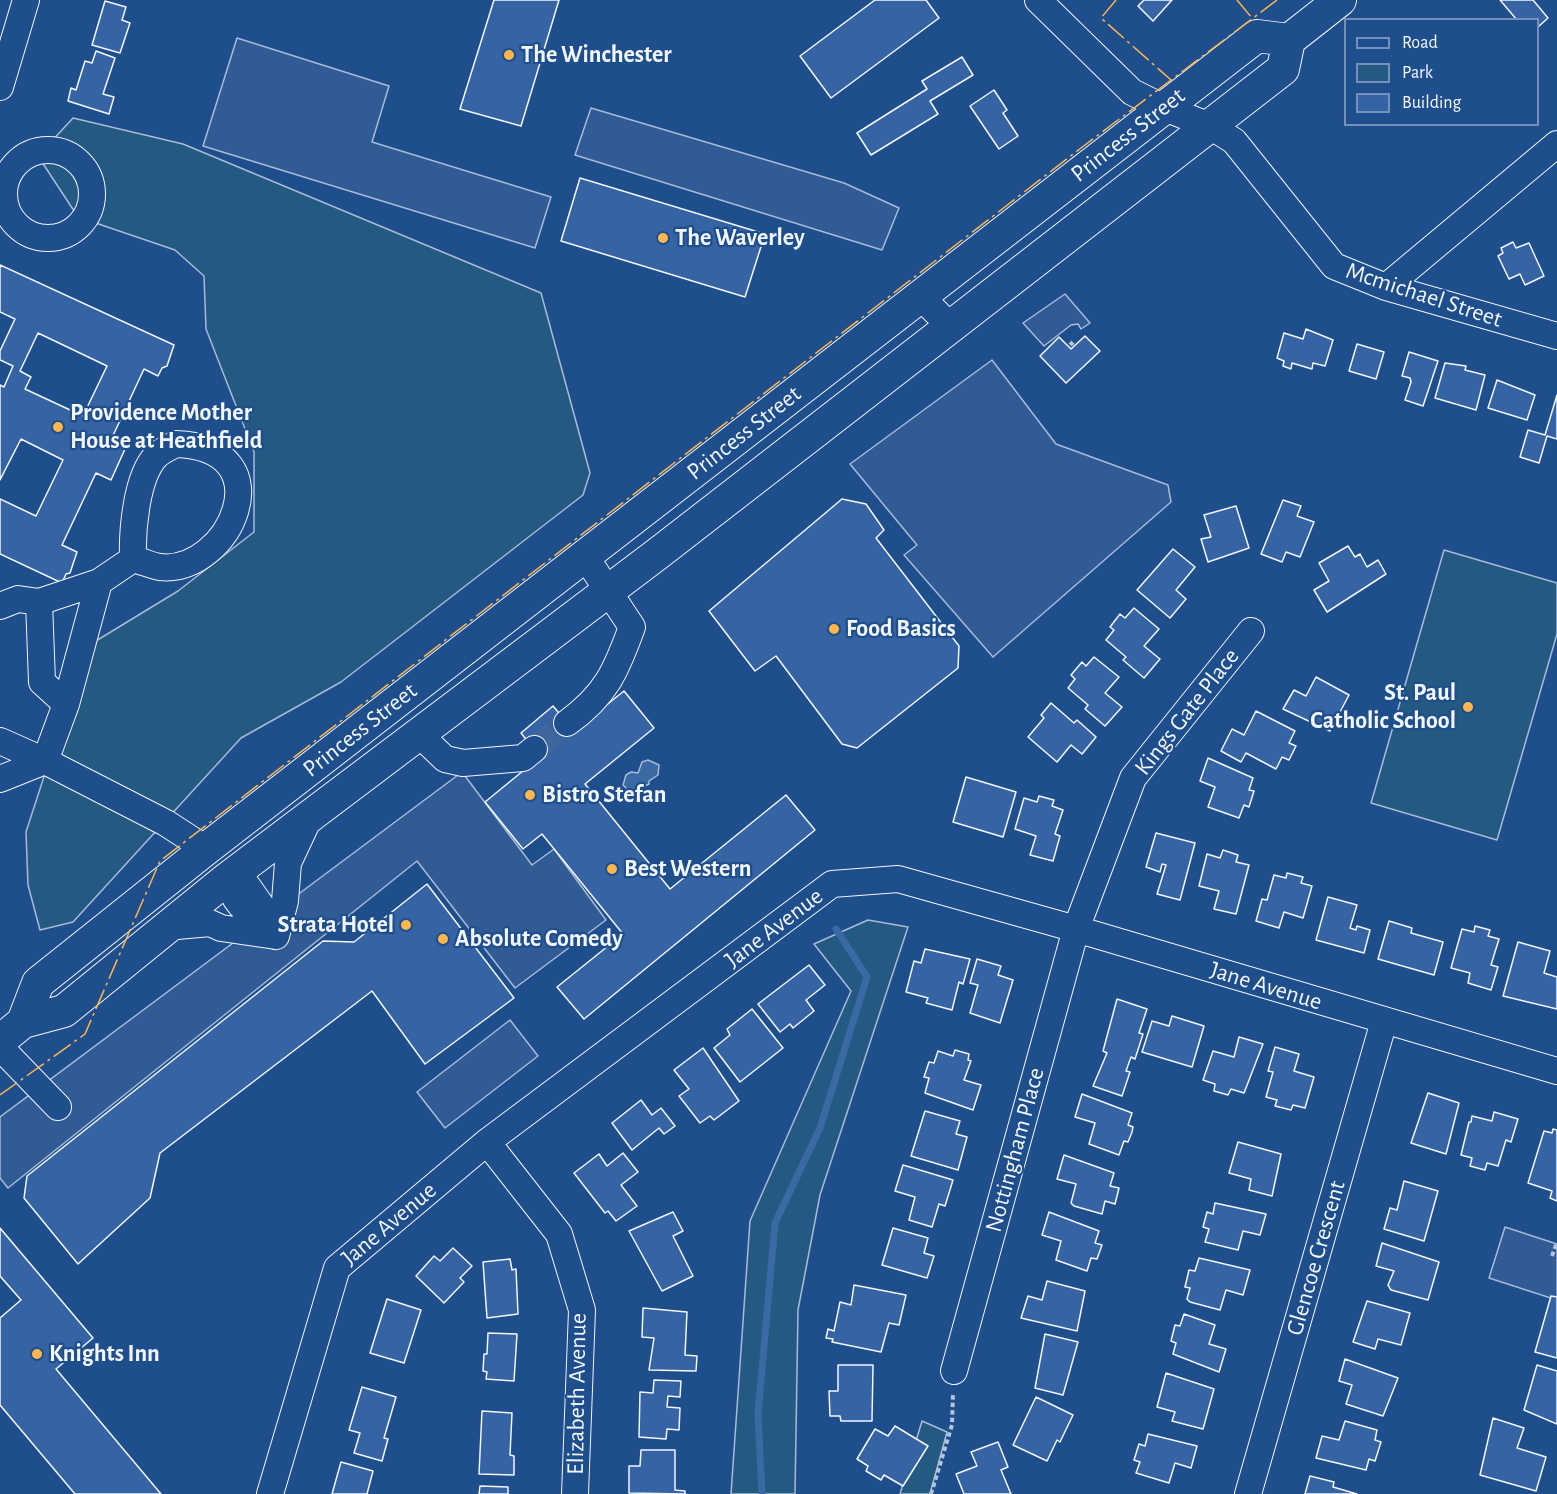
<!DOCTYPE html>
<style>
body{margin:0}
#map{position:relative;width:1557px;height:1494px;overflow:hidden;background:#1f4e8c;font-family:"Alegreya Sans",sans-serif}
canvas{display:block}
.legend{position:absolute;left:1344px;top:18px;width:195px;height:108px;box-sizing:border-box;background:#1f4e8c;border:2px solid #7391ba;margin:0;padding:8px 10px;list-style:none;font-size:18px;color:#f2f6ff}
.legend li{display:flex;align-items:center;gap:12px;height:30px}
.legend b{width:30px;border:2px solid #7391ba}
</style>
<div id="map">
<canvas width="1557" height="1494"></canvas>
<ul class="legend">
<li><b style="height:8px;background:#1f4e8c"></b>Road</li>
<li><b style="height:16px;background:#245a82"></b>Park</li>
<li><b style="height:16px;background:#3563a3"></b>Building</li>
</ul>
</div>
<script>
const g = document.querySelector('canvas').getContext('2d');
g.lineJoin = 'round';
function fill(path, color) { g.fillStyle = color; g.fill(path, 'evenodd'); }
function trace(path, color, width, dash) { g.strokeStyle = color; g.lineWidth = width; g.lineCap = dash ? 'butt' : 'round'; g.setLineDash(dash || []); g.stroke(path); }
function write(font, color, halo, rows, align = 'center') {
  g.font = font + ' "Alegreya Sans",sans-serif'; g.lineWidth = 4.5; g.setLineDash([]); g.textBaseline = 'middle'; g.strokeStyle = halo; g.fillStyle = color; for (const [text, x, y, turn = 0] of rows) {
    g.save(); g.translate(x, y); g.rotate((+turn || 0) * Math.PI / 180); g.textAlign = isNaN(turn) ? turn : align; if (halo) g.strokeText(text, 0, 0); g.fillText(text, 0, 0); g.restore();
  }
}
const green = new Path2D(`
 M73 118 183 144 541 293 590 473 583 495 341 682 241 738 73 922 40 930 28 885 26 832 86 647 178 591 254 532V452L206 329 204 276 175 250 78 217 38 156Z
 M1444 550 1557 583V634L1497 840 1371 803Z
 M868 920 908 927 820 1195 798 1310 795 1494H731L750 1221 851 991 814 944Z
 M922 1421 947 1432 930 1494H900Z`);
const parking = new Path2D(`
 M237 38 389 86 372 142 551 197 535 248 203 146Z
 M591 108 844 183 899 208 882 250 575 155Z
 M1065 294 1090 323 1081 329 1078 324 1071 325 1044 346 1023 323Z
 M992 360 1056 444 1168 485 1171 502 993 657 904 555 917 545 850 464Z
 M462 772 532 865 554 849 606 920 515 988 417 861 8 1188 0 1178V1117Z
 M510 1020 538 1056 445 1128 417 1092Z
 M1505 1227 1557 1244V1300L1489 1278Z`);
const water = new Path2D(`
 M648 760 659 765 658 775 649 781V784L637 790 627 789 623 785 626 775 631 772 638 773 642 762Z`);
const stream = new Path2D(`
 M762 1494 758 1414 775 1223 820 1128 867 977 836 929`);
const building = new Path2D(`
 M494 0H559L521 126 460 109Z
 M875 0H926L939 18 831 98 800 56Z
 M1144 0H1172L1153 21 1138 6Z
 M1500 0H1533L1548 18 1538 27V20H1517Z
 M105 1 126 7 122 20 130 23 120 53 92 45Z
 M96 51 115 58 103 94 114 97 109 114 68 101 71 88 76 90 85 61 92 63Z
 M962 57 973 75 930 101 938 114 871 155 857 133 927 89 922 81Z
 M994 90 1007 110 1003 113 1018 136 999 149 970 106Z
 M580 178 765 234 745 297 561 241Z
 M1513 242 1516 248 1529 243 1544 276 1525 285 1520 274 1509 279 1498 256 1503 253 1501 248Z
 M0 265 174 345 167 366 162 368 158 376 144 369 110 442 125 449 111 480 96 473 62 545 77 552 70 573 66 574 62 583 0 554V499L36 516 63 460 21 439 0 480V385L4 387 13 366 0 360V351L15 319 0 312ZM38 333 107 366 83 416 25 389 31 377 20 371Z
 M1306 329 1333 340 1325 366 1313 363 1312 369 1292 363 1291 369 1283 366 1284 361 1277 358 1284 333 1303 339Z
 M1085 336 1100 351 1066 383 1040 356 1059 337 1071 349Z
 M1357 344 1384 352 1376 379 1349 371Z
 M1409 352 1438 361 1423 406 1405 400 1411 382 1410 378 1402 376Z
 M1445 363 1466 366 1465 370 1485 375 1476 410 1435 398Z
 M1497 380 1535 395 1527 420 1488 408Z
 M1557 395V439L1547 436 1539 463 1520 457 1528 430 1545 435Z
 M842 499 866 504 884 530 876 538 959 646 958 668 857 748 842 744 776 656 755 671 709 611Z
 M1283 500 1301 506 1297 516 1314 522 1300 557 1286 552 1282 562 1261 554Z
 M1236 506 1249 548 1208 562 1201 539 1211 537 1204 515Z
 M1348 546 1355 557 1360 554 1367 567 1378 560 1386 574 1327 612 1314 590 1329 581 1319 563Z
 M1173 549 1195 567 1176 590 1186 599 1170 618 1137 590Z
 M1134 608 1159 629 1144 646 1160 659 1144 678 1123 660 1126 657 1106 640 1114 630 1110 627 1120 614 1125 618Z
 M1094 657 1119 677 1105 693 1122 707 1105 726 1085 709 1088 705 1068 688 1075 679 1071 675 1082 662 1086 666Z
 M1316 677 1349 695 1330 731 1283 709 1294 690 1306 696Z
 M624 691 654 728 585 784 670 889 786 795 815 830 584 1019 557 987 623 934 542 834 523 849 485 802 540 757 521 733 553 706 574 731Z
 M1051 703 1074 723 1077 720 1096 737 1082 754 1071 745 1057 762 1028 737 1044 718 1041 715Z
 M1256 711 1295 731 1289 743 1296 746 1289 760 1282 757 1276 769 1246 753 1241 762 1221 751 1232 729 1244 735Z
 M1208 758 1253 778 1249 790 1254 791 1249 807 1244 805 1239 818 1208 807 1215 787 1200 781Z
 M966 777 1016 792 1003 837 953 822Z
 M1039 796 1054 800 1052 806 1063 810 1055 834 1060 836 1053 861 1030 855 1036 836 1015 829 1024 798 1037 802Z
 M1156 833 1195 843 1180 900 1157 894 1166 865 1162 864 1160 872 1146 867Z
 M1223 850 1238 855 1236 862 1249 865 1236 914 1214 909 1219 891 1199 886 1207 854 1220 858Z
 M1287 873 1303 877 1301 883 1312 886 1303 918 1284 912 1279 928 1256 921 1262 899 1267 900 1274 875 1286 878Z
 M427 884 514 998 425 1064 372 991 160 1153 150 1198 78 1264 24 1198 27 1176 323 941 354 942Z
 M1328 897 1357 905 1350 928 1356 930 1357 926 1370 930 1364 953 1316 940Z
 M1389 921 1412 928 1411 933 1443 942 1434 975 1378 959Z
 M1475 926 1490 930 1488 936 1499 939 1491 965 1498 967 1491 990 1468 983 1470 973 1451 968 1462 929 1474 932Z
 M1518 942 1550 951 1544 973 1557 977V1009L1503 996Z
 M925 949 970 959 963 984 959 982 952 1010 926 1003 928 998 906 992 914 961 921 963Z
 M977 959 1001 966 998 975 1013 980 1000 1023 970 1013 978 985 970 983Z
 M809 965 825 985 806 1000 814 1011 793 1028 790 1024 780 1032 758 1004Z
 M1117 999 1147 1009 1139 1033 1143 1034 1135 1059 1131 1057 1126 1071 1130 1072 1122 1096 1093 1086 1107 1053 1103 1051Z
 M752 1009 783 1048 740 1082 714 1048 730 1035 727 1029Z
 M1172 1016 1204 1026 1192 1067 1142 1052 1152 1021 1169 1026Z
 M1239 1037 1263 1044 1244 1093 1231 1089 1228 1095 1214 1091 1215 1084 1203 1080 1212 1054 1213 1051 1234 1057Z
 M1275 1047 1299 1054 1294 1071 1314 1077 1305 1108 1293 1105 1291 1110 1275 1106 1277 1100 1266 1097 1273 1072 1268 1071Z
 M703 1048 739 1101 714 1120 710 1116 700 1123 679 1096 689 1089 674 1070Z
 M955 1050 969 1054 968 1060 971 1061 964 1080 981 1085 973 1110 925 1093 929 1078 924 1077 929 1062 934 1063 938 1051 953 1056Z
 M1428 1093 1459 1103 1446 1154 1411 1143Z
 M1082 1094 1132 1113 1128 1125 1133 1127 1132 1132 1128 1142 1124 1141 1119 1155 1089 1144 1095 1123 1075 1117Z
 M641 1100 652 1115 661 1108 675 1126 664 1134 659 1128 632 1150 612 1123Z
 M925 1111 960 1121 956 1134 967 1137 958 1170 911 1156Z
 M1494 1112 1518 1119 1511 1142 1506 1140 1498 1166 1487 1163 1485 1170 1470 1166 1472 1158 1461 1155 1469 1122H1471L1472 1116 1492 1121Z
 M1553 1129 1557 1130V1201L1550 1198 1552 1191 1528 1183 1544 1131 1552 1133Z
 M1238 1142 1281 1154 1272 1196 1249 1190 1251 1179 1229 1173Z
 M623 1153 638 1172 621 1185 637 1206 616 1221 608 1211 605 1213 574 1173 599 1154 607 1166Z
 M1064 1155 1114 1173 1110 1186 1119 1188 1115 1204 1105 1201 1102 1214 1074 1206 1071 1203 1076 1184 1057 1179Z
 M903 1165 953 1180 945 1206 939 1204 932 1227 909 1220 915 1197 895 1191Z
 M1404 1181 1438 1191 1424 1241 1384 1229 1390 1208 1397 1210Z
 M1215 1203 1266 1214 1260 1235 1243 1231 1238 1250 1205 1242 1209 1229 1203 1227 1207 1212 1213 1214Z
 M673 1212 683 1231 673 1236 693 1276 662 1291 629 1231Z
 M1049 1212 1099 1231 1095 1243 1102 1245 1097 1259 1091 1258 1087 1271 1056 1260 1061 1241 1042 1235Z
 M0 1228 93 1338 56 1369 161 1494H75L0 1405V1318L21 1300 0 1276Z
 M893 1228 928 1238 924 1253 934 1256 927 1278 882 1265Z
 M1382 1243 1439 1262 1428 1300 1391 1290 1388 1285 1394 1271 1376 1266Z
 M453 1248 472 1266 460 1278 464 1282 444 1303 416 1276 434 1256 440 1261Z
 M1199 1258 1250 1270 1243 1295 1226 1290 1220 1310 1190 1302 1187 1299 1190 1288 1185 1287 1189 1270 1195 1271Z
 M510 1259 512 1270 516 1269 518 1314 487 1318 483 1262Z
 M1047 1281 1085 1291 1077 1331 1021 1318 1028 1296 1042 1300Z
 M854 1285 906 1295 899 1325 889 1323 881 1352 832 1342 833 1339 826 1338 828 1329 834 1331 840 1302 851 1305Z
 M1551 1296 1557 1297V1358L1535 1352Z
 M387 1299 421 1310 404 1363 370 1353Z
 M1367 1301 1410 1313 1401 1345 1378 1339 1375 1349 1353 1342Z
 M643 1308 687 1312 685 1355 697 1356 696 1371 649 1370 654 1338 642 1337Z
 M1184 1314 1215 1325 1209 1344 1226 1349 1219 1372 1173 1354 1176 1343 1171 1341 1175 1325 1180 1326Z
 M488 1333 517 1334 514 1381 486 1379 487 1372 483 1371 484 1354H487Z
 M1045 1334 1078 1342 1063 1395 1035 1388Z
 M1345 1359 1398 1378 1383 1416 1346 1404 1352 1385 1339 1381Z
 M838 1365H873L872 1421H841L840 1416H830L829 1391H838Z
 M1537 1365 1557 1371V1424L1524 1410Z
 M1166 1373 1214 1389 1203 1429 1172 1421 1175 1412 1157 1407Z
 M654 1380 681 1381 680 1397 668 1396 667 1407 680 1408 679 1430 667 1429 666 1439 639 1437 640 1392 653 1393Z
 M362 1387 396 1397 384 1438 388 1439 382 1461 354 1453 360 1433 349 1430Z
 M1036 1397 1073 1415 1060 1442 1057 1440 1047 1461 1013 1445Z
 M482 1411 512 1413 510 1455 514 1456V1475L479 1474Z
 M1493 1418 1524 1428 1517 1448 1546 1457 1536 1491 1480 1475Z
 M1345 1421 1377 1430 1375 1440 1381 1442 1375 1461 1369 1459 1366 1470 1316 1458 1322 1436 1339 1440Z
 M895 1426 928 1446 903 1486 884 1475 881 1480 866 1471 868 1466 857 1459 875 1429 888 1436Z
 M1148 1434 1197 1446 1191 1468 1175 1463 1169 1483 1136 1473 1140 1462 1134 1460 1139 1444 1145 1446Z
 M998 1442 1008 1467 1001 1470 1011 1494H964L956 1474 977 1466 971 1452Z
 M641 1450H675V1490L685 1491V1494L629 1493V1466H640Z
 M341 1462 373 1471 367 1494H332Z
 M1310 1476 1334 1482 1333 1487 1357 1494H1305Z
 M480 1486 508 1487V1494H479Z`);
const minorTunnel = new Path2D(`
 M534 749 567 723`);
const path = new Path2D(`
 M1070 342 1074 346
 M1552 1256 1557 1242
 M931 1494 952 1425 953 1393`);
const minor = new Path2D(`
 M1038 0 1132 92 1162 107 1210 126 1234 141 1334 266 1386 287 1557 336
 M0 87 26 0
 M4 194a44 44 0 1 1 88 0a44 44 0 1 1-88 0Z
 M1386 287 1557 144
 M921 297 950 326
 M176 444C287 448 229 575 160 567 152 566 142 561 133 559 132 532 136 477 156 456 161 451 170 447 176 444Z
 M39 602 42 682 66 704
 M0 606 18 599 39 602 99 582
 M567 723C606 695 616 671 632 627L585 556
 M418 733 445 759 463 763 523 758 534 749
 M0 741 45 761 66 704 99 582 133 559
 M0 779 45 761 166 823 206 849
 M228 878 246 884 265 911 276 936C255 918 232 906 228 878Z
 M166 927 210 923 221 928 276 936
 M276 936 285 901 288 863 310 816
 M0 1047 58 1107
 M487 1142 559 1234 582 1310 575 1494
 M954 1371 1076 929 1133 778 1251 631
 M270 1494 337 1268 487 1142 832 884 898 879 1076 929 1557 1071
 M1248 1494 1384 1021`);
const major = new Path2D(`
 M23 1022 38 983 206 849 1257 36 1289 40
 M0 1041 23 1022 64 1011 228 878 656 555 1283 69 1289 40 1340 0`);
const power = new Path2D(`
 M1116 0 1101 18 1171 80
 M1237 0 1252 18
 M0 1095 85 1034 160 861 1081 148 1277 0`);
const markers = [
 [509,55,6,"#ffb74d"],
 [663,238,6,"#ffb74d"],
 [58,427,6,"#ffb74d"],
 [834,629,6,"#ffb74d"],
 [1468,707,6,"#ffb74d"],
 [530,795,6,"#ffb74d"],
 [612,869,6,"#ffb74d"],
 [406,925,6,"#ffb74d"],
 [443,939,6,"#ffb74d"],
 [37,1354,6,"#ffb74d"]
];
const poiNames = [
 ["The Winchester",521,55],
 ["The Waverley",675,238],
 ["Providence Mother",70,413],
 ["House at Heathfield",70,441],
 ["Food Basics",846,629],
 ["St. Paul",1456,693,"right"],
 ["Catholic School",1456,721,"right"],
 ["Bistro Stefan",542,795],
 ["Best Western",624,869],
 ["Strata Hotel",394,925,"right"],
 ["Absolute Comedy",455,939],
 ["Knights Inn",49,1354]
];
const streetNames = [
 ["Princess Street",1128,135,-38],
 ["Mcmichael Street",1424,295,18],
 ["Princess Street",744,433,-38],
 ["Kings Gate Place",1187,712,-52],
 ["Princess Street",360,730,-38],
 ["Jane Avenue",774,928,-37],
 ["Jane Avenue",1266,986,17],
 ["Nottingham Place",1015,1150,-75],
 ["Jane Avenue",389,1224,-40],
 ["Glencoe Crescent",1316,1258,-74],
 ["Elizabeth Avenue",577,1394,-89]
];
fill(green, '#245a82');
trace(green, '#a8bbd7', 1.5);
fill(parking, '#305b95');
trace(parking, '#a8bbd7', 1.5);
fill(water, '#3b69a3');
trace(water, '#a8bbd7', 1.5);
trace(stream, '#3b69a3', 7);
fill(building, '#3563a3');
trace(building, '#f2f6ff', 1.5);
trace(minorTunnel, '#3f679d', 26, [26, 13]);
trace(minor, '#f2f6ff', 28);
trace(major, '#f2f6ff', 34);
trace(path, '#b3c4dc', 4, [4.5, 3]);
trace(minor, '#1f4e8c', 26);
trace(major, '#1f4e8c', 32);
trace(power, '#ffb74d', 1.5, [21, 4.5, 3, 4.5]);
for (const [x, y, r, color] of markers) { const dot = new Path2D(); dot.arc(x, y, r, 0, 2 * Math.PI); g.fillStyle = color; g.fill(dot); trace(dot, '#1f4e8c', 2); }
write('bold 24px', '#f2f6ff', '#1f4e8c', poiNames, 'left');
write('24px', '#f2f6ff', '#1f4e8c', streetNames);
</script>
